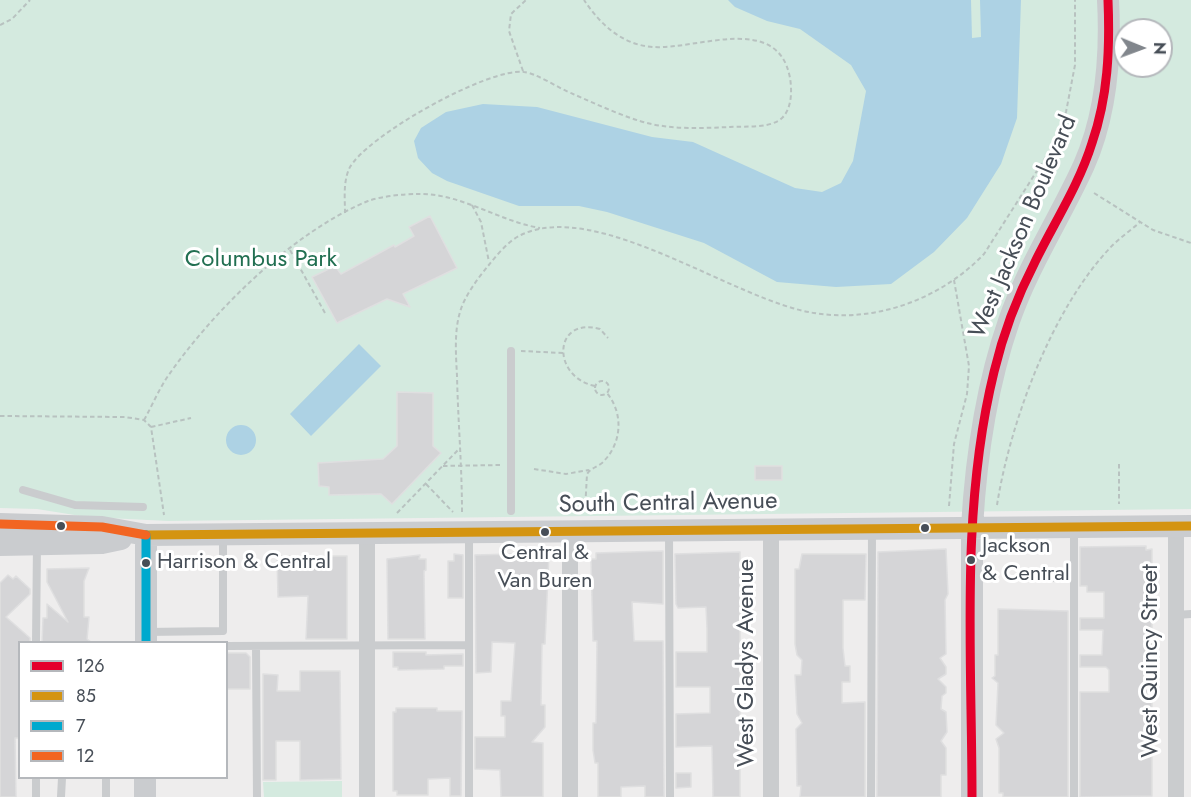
<!DOCTYPE html>
<style>
body{margin:0}
#map{position:relative;width:1191px;height:797px;overflow:hidden;background:#eeeded;font-family:Jost,sans-serif}
canvas{display:block}
.legend{position:absolute;left:18px;top:641px;width:210px;height:138px;box-sizing:border-box;background:#fff;border:2px solid #b5b8bc;margin:0;padding:8px 10px;list-style:none;font-size:18px;color:#474e57}
.legend li{display:flex;align-items:center;gap:12px;height:30px}
.legend b{width:30px;border:2px solid #b5b8bc}
.north{position:absolute;left:1113px;top:18px;width:60px;height:60px;box-sizing:border-box;background:#fff;border:2px solid #b5b8bc;border-radius:50%;rotate:91deg;font-size:16px;font-weight:700;line-height:24px;text-align:center;color:#474e57}
.north::after{content:'';display:block;margin:auto;width:21px;height:27px;background:#81868c;clip-path:polygon(50% 0,100% 100%,50% 72%,0 100%)}
</style>
<div id="map">
<canvas width="1191" height="797"></canvas>
<ul class="legend">
<li><b style="height:8px;background:#e4002b"></b>126</li>
<li><b style="height:8px;background:#d49411"></b>85</li>
<li><b style="height:8px;background:#00a9ce"></b>7</li>
<li><b style="height:8px;background:#f26522"></b>12</li>
</ul>
<div class="north">N</div>
</div>
<script>
const g = document.querySelector('canvas').getContext('2d');
g.lineJoin = 'round';
function fill(path, color) { g.fillStyle = color; g.fill(path, 'evenodd'); }
function trace(path, color, width, dash) { g.strokeStyle = color; g.lineWidth = width; g.lineCap = dash ? 'butt' : 'round'; g.setLineDash(dash || []); g.stroke(path); }
function write(font, color, halo, rows, align = 'center') {
  g.font = font + ' Jost,sans-serif'; g.lineWidth = 6; g.setLineDash([]); g.textBaseline = 'middle'; g.strokeStyle = halo; g.fillStyle = color; for (const [text, x, y, turn = 0] of rows) {
    g.save(); g.translate(x, y); g.rotate((+turn || 0) * Math.PI / 180); g.textAlign = isNaN(turn) ? turn : align; if (halo) g.strokeText(text, 0, 0); g.fillText(text, 0, 0); g.restore();
  }
}
const green = new Path2D(`
 M0 0H1191V509L168 521 87 517 37 509 0 508ZM1125 30H1161V66H1125Z
 M342 781V797H264L263 782Z`);
const water = new Path2D(`
 M728 0H971L972 38 981 37 980 0H1021L1017 118 1001 164 967 218 934 252 891 284 836 287 777 282 704 243 607 212 579 206H519L447 181 432 173 418 158 414 141 421 128 446 112 483 104 537 107 652 137 693 142 795 188 822 192 841 183 853 161 866 91 851 65 800 29 767 21 735 7Z
 M359 344 381 366 311 436 290 414Z
 M226 440a15 15 0 1 1 30 0a15 15 0 1 1-30 0Z`);
const building = new Path2D(`
 M430 216 457 268 403 294 410 307 387 299 337 323 312 277 335 266 341 274 394 245 395 247 414 236 409 227Z
 M397 392 433 393V446L441 453 392 504 381 494 329 495V487L319 486 318 463 383 459 397 446Z
 M755 466H782V480H755Z
 M1146 546V550L1152 549V796L1080 797V692H1109V670L1106 667H1080V655H1102L1103 630H1080V618H1104V592H1087V586H1080V547Z
 M946 549 948 594 945 600 946 654 940 658 946 667V674L938 679 946 687V693L942 696 941 709 946 712 947 732 941 741 946 748V775H941V797H877L878 552Z
 M663 551V604L632 602 634 641H663L664 797H645V786L621 787V797H598V763H595L593 750V723H596L597 641H593L591 559H596V553Z
 M740 552V797H713L712 746 676 747V714L710 713V687H676V652H707V628L706 607 678 608 676 604 675 554Z
 M549 553 545 644H542L541 705H545V727L532 742 543 743V797H501L500 770 475 769V737H505V716H501V701H511L515 643 492 642 491 672 476 673 475 555Z
 M454 554 463 555V598H448V561H454Z
 M802 554H866L865 600H843V648L845 666H850V682H842V703L865 702V797H800L801 786H797L796 729 802 723 797 714 795 675H801L802 660 797 655 795 644V569H799Z
 M420 555 419 559H426V570L424 571 425 639H388L387 559Z
 M277 556H347V639H306L308 596 278 597Z
 M89 568 84 581V617H89L87 639 91 642H42L43 618H47V604L68 622 47 582V569Z
 M8 575 13 579 16 576 30 589V594L6 617 30 638V642H20V738H15L16 797H0V583Z
 M998 609 1068 611V797H1003V793H999V748L996 739 1004 733 996 725 998 683 992 678 995 676V655H998Z
 M393 652H426V655L463 654V666H444V669L398 670V667H393Z
 M226 653H246L250 657V689H226Z
 M300 671H340L341 779 300 780V741H276V780H263V674L278 675 277 691H300Z
 M396 708H437V711H462L461 796H450V778L428 779V795H397V791H393V712H396Z
 M676 773H691V787L676 788Z`);
const path = new Path2D(`
 M0 25 12 19 30 0
 M523 71 509 31 511 14 526 0
 M1094 193 1153 230 1191 243
 M472 205 481 222 489 262
 M345 213C345 199 343 183 349 169 364 137 489 67 524 72 536 73 560 89 573 94 599 105 635 123 663 126 684 129 708 128 730 127 745 126 772 129 783 117 792 107 792 90 790 78 778 12 697 50 653 47 622 45 600 24 584 0
 M290 250 325 313
 M521 351 563 353
 M595 388a7 7 0 1 1 14 0a7 7 0 1 1-14 0Z
 M595 386C551 377 553 316 600 329L608 338
 M0 416 125 417 144 420 151 427 164 515
 M144 420C152 406 159 389 168 376 213 311 294 231 368 201 382 196 404 194 418 194 461 193 498 221 540 228
 M151 427 191 418
 M1119 464V504
 M443 466 500 465
 M534 469 566 474 589 470
 M426 484 453 512
 M997 505C1010 423 1051 311 1109 249 1118 239 1130 231 1140 222
 M949 506 954 444 967 394 969 366 954 280
 M585 511 587 474C591 468 597 467 602 463 622 444 624 414 607 393
 M462 512C462 467 458 421 457 376 456 356 454 332 460 312 464 297 478 278 488 266 497 255 508 241 521 235 597 198 735 301 814 313 876 323 941 299 984 254L1056 141 1066 112 1075 65V0
 M397 513 458 450`);
const lane = new Path2D(`
 M511 351V511
 M23 490 75 505 143 507
 M669 532 670 797
 M1027 578H1074
 M1176 615 1191 614
 M146 632 223 631V535
 M36 642 37 544
 M226 646 469 645
 M256 646 257 797
 M36 797V778
 M61 797 62 778
 M106 797V778
 M469 797V534
 M871 797 872 529
 M1074 797V527`);
const street = new Path2D(`
 M1176 526V797
 M367 534V797
 M570 797V532
 M771 797V530`);
const secondary = new Path2D(`
 M0 524 102 527 146 535 1191 526
 M0 545 102 543 121 539
 M146 642V535
 M145 797V778
 M972 797V527C976 458 986 387 1009 321 1028 266 1060 218 1084 165 1107 113 1111 56 1108 0`);
const bus1 = new Path2D(`
 M972 797C972 656 960 510 994 372 1003 334 1017 297 1035 262 1054 223 1079 185 1092 143 1108 97 1110 49 1108 0`);
const bus2 = new Path2D(`
 M146 535 1191 526`);
const bus3 = new Path2D(`
 M146 535V642`);
const bus4 = new Path2D(`
 M0 524 102 527 146 535`);
const markers = [
 [61,526,5,"#474e57"],
 [925,528,5,"#474e57"],
 [545,532,5,"#474e57"],
 [971,560,5,"#474e57"],
 [146,563,5,"#474e57"]
];
const busNames = [
 ["Jackson",982,547],
 ["& Central",982,575],
 ["Central &",545,554,"center"],
 ["Van Buren",545,582,"center"],
 ["Harrison & Central",157,563]
];
const streetNames = [
 ["West Jackson Boulevard",1024,227,-67],
 ["South Central Avenue",668,504,-1],
 ["West Quincy Street",1151,661,-90],
 ["West Gladys Avenue",747,663,-90]
];
const parkNames = [
 ["Columbus Park",261,260]
];
fill(green, '#d4eadf');
fill(water, '#add2e4');
fill(building, '#d5d5d7');
trace(building, '#dfdfe0', 1.5);
trace(path, '#b8c2c0', 2, [4.5, 3]);
trace(lane, '#caccce', 8);
trace(street, '#caccce', 16);
trace(secondary, '#cacccf', 22);
trace(bus1, '#e4002b', 9);
trace(bus2, '#d49411', 9);
trace(bus3, '#00a9ce', 9);
trace(bus4, '#f26522', 9);
for (const [x, y, r, color] of markers) { const dot = new Path2D(); dot.arc(x, y, r, 0, 2 * Math.PI); g.fillStyle = color; g.fill(dot); trace(dot, '#fff', 2); }
write('22px', '#474e57', '#fff', busNames, 'left');
write('24px', '#474e57', '#fff', streetNames);
write('24px', '#216f51', '#fff', parkNames);
</script>
